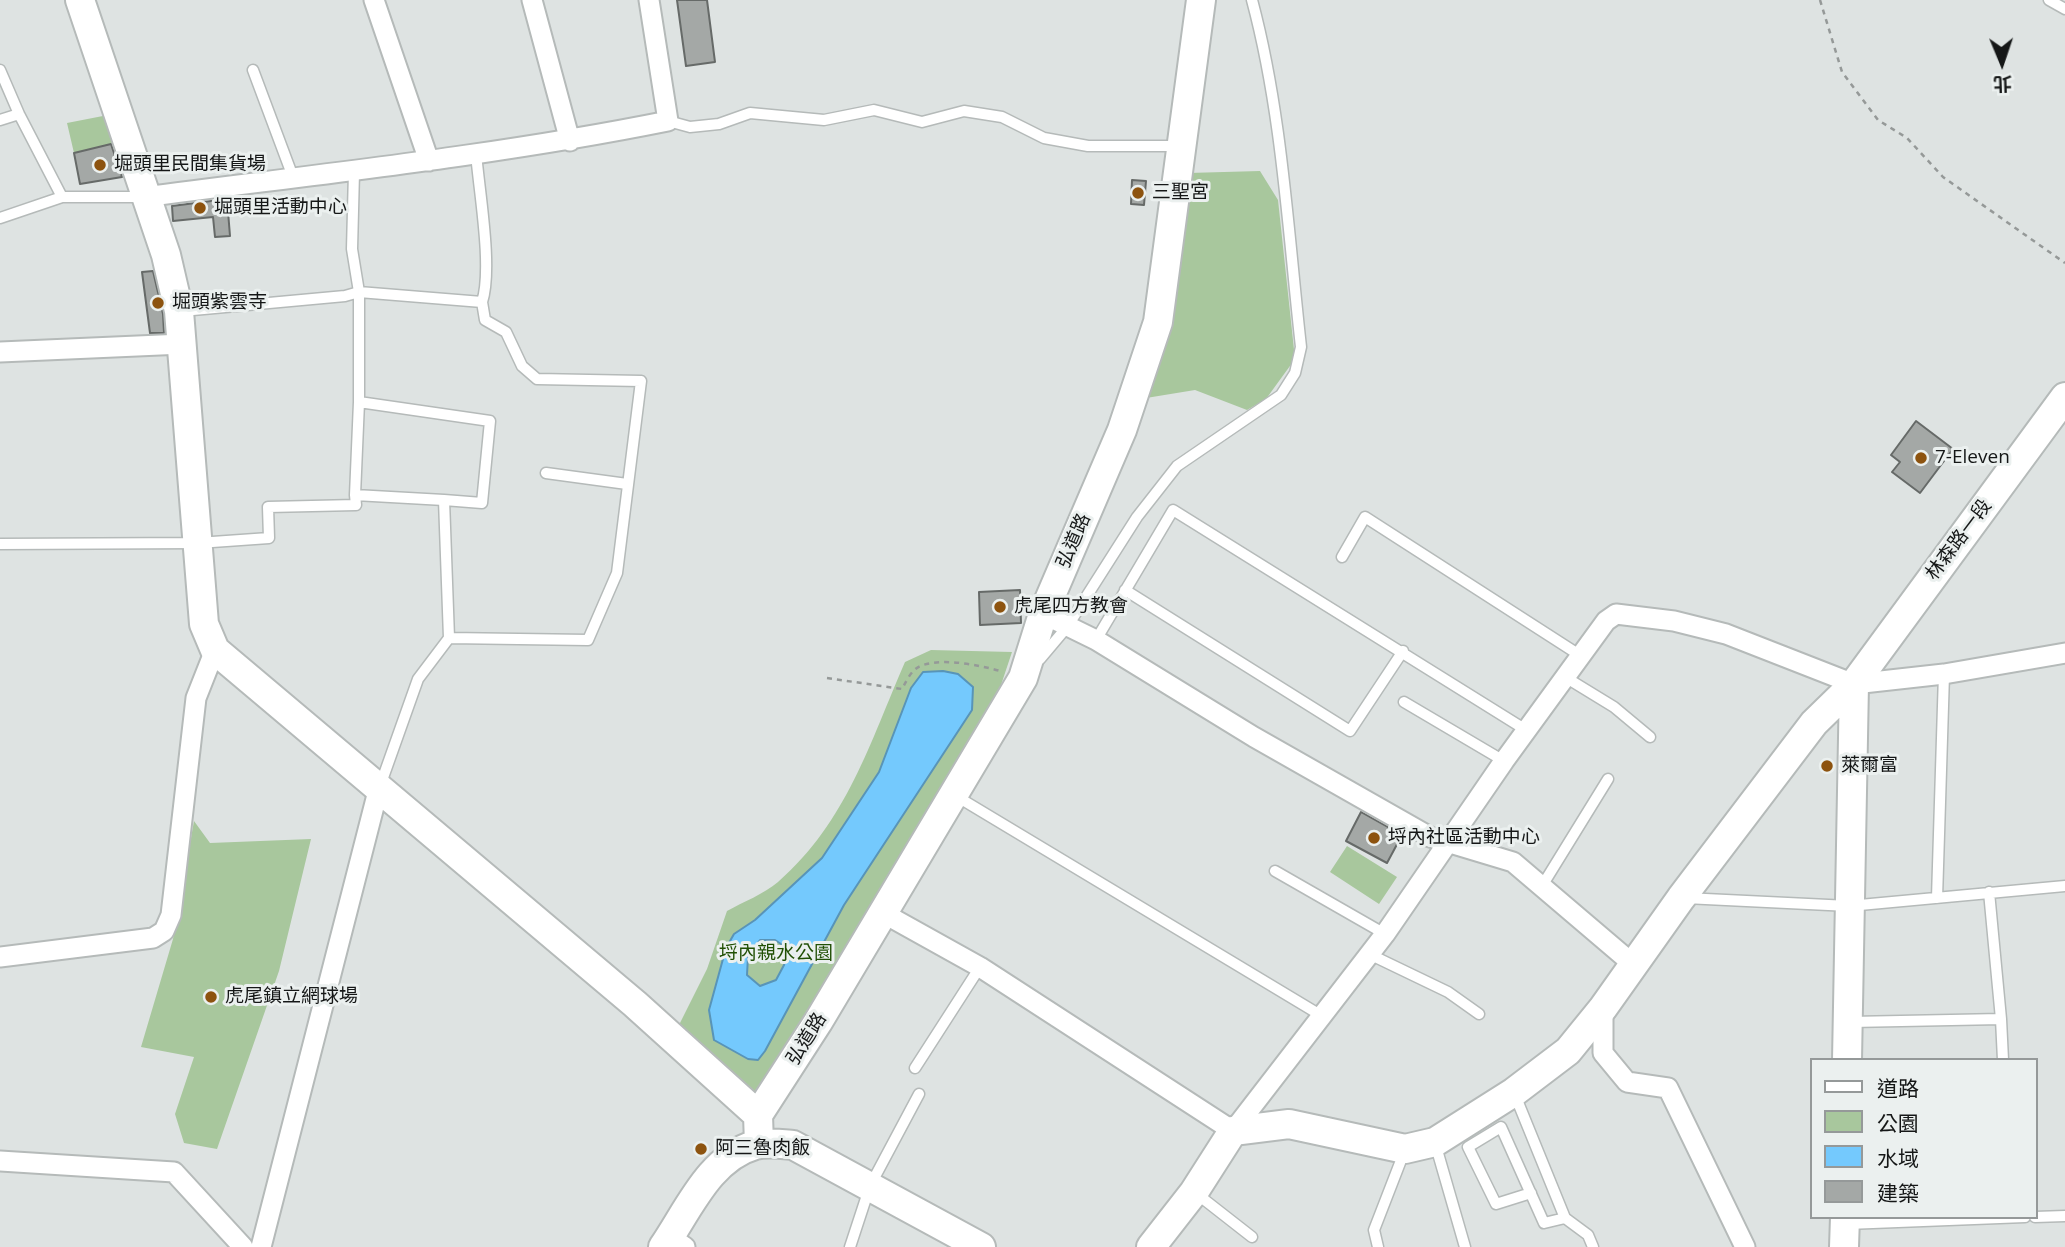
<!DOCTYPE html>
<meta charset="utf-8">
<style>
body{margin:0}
#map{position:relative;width:2065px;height:1247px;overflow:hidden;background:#dee3e2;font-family:"Open Sans","Noto Sans TC",sans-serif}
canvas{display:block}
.legend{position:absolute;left:1810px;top:1058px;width:228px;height:161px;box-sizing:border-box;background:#ebf0ef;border:2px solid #959999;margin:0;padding:9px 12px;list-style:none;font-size:21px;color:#151717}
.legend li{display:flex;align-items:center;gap:14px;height:35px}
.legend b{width:35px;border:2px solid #959999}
.north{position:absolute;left:1967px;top:28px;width:70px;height:70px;-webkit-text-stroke:5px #ebf0ef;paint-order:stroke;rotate:178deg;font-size:19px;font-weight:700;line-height:28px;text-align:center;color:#151717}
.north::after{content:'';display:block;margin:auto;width:24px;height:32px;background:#151717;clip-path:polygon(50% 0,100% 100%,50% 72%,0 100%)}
</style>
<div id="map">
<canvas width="2065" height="1247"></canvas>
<ul class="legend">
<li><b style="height:9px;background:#fff"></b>道路</li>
<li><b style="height:19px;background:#a8c79d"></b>公園</li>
<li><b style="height:19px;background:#74c9fd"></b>水域</li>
<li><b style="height:19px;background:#a4a8a6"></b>建築</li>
</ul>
<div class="north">北</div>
</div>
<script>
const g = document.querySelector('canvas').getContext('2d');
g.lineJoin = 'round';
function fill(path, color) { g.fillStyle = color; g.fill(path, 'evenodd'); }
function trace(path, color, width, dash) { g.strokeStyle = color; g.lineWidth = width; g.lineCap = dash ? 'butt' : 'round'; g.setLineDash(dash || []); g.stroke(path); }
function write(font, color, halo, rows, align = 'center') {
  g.font = font + ' "Open Sans","Noto Sans TC",sans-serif'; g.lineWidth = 6; g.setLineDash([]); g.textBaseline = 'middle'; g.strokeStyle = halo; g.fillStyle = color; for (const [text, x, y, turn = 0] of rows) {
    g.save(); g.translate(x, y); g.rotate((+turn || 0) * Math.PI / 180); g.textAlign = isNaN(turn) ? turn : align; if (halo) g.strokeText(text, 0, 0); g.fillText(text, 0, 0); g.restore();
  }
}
const green = new Path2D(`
 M108 115 119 142 74 153 67 123Z
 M1260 171 1278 200 1295 359 1266 399 1247 410 1195 390 1140 399 1188 173Z
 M931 650 1012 652 991 715 757 1102 676 1031 707 969 727 911C743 902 764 894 778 882 847 822 870 742 905 662Z
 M194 821 210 843 311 839 279 971 217 1149 184 1143 175 1114 194 1057 141 1047 173 939Z
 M1347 846 1397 877 1379 904 1330 872Z`);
const water = new Path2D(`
 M943 671 958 674 973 687 972 710 844 905 765 1051 758 1060 748 1059 714 1040 709 1010 726 948 734 934 755 920 822 858 879 772 911 688 923 672ZM760 940H775L787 948 784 965 776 980 760 986 747 975 748 956Z`);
const building = new Path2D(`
 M677 0H707L715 62 686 66Z
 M111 144 122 177 80 184 74 153Z
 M1132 180 1146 181 1144 205 1131 204Z
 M227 199 230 236 215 237 213 217 173 221 172 206Z
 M153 271 163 314 164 333H150L142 272Z
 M1916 421 1953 449 1920 493 1892 472 1900 462 1891 455Z
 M1020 590 1021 623 980 625 979 592Z
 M1361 812 1402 835 1387 863 1346 841Z`);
const path = new Path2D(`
 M1820 0 1842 72 1878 120 1907 138 1943 177 2065 263
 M827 678 902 689C907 680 912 668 923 665 944 658 979 665 1000 671`);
const lane = new Path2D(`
 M2049 0 2065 9
 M0 70 19 114 62 197
 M253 70 293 177
 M0 120 19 114
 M668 121 690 127 719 124 750 113 824 120 874 110 922 122 964 111 1002 117 1044 138 1088 146H1179
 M354 172 352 249 359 292V402L490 421 482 503 444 500
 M0 218 62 197H143
 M182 311 345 296 359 292 482 302C493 268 479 191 476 153
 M546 473 627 484
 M355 495 359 402
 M0 544 198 543 269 538 268 507 356 505 355 495 444 500 449 638
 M1342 557 1365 517 1581 656
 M1125 590 1350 731 1403 651
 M1096 640 1173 510 1526 730
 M1040 659 1067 627 1137 517 1177 466 1281 395 1295 373 1301 347C1288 231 1282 112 1252 0
 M1565 677 1614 707 1650 737
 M1404 702 1504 761
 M380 786 418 679 449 638 588 640 617 573 641 381 537 379 522 366 506 332 485 320 482 302
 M956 796 1322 1016
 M1275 871 1385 934
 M1542 886 1608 779
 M1685 898 1849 906 2065 886
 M1937 898 1944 674
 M1369 954 1448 992 1479 1014
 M2001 1019 2003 1060
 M1851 1022 2001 1019 1989 892
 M915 1068 980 967
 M1515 1095 1565 1218 1588 1235 1593 1247
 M1435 1143 1465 1247
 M1531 1193 1496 1204 1468 1147 1501 1127 1544 1223 1565 1218
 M1197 1194 1252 1237
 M2035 1217 2065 1216
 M1847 1224 2025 1217
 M850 1247 870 1186 919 1094
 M1378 1247 1374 1230 1405 1150`);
const street = new Path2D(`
 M374 0 429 161
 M532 0 570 141
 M144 197C319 174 494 156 668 121L649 0
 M0 352 183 344
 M1043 614 1096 640 1254 737 1430 837 1513 862 1634 965
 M883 913 980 967 1233 1131 1385 934 1504 761 1606 621 1616 614 1674 621 1726 634 1854 684 1944 674 2065 653
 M0 957 153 938 164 931 171 915 196 698 215 650
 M1603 1008V1053L1627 1082 1668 1088 1745 1247
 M0 1161 174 1172 243 1247
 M670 1237 685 1247
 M261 1247 379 787`);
const secondary = new Path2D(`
 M80 0 166 255 179 311 204 624 215 650 635 1004 758 1115
 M1847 1060 1854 684
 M759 1144 758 1115 818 1022 1023 678 1043 614 1122 430 1158 322 1201 0
 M663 1247C688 1211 709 1158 755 1145 767 1142 781 1144 793 1145L981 1247
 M1151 1247 1194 1192 1233 1131 1289 1124 1405 1149 1435 1142 1514 1092 1568 1051 1603 1008 1681 898 1814 723 1854 684 2065 397
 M1844 1247 1845 1217`);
const markers = [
 [100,165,7,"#8d530f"],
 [1138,193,7,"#8d530f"],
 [200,208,7,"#8d530f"],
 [158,303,7,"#8d530f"],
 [1921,458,7,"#8d530f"],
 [1000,607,7,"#8d530f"],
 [1827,766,7,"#8d530f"],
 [1374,838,7,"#8d530f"],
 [211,997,7,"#8d530f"],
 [701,1149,7,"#8d530f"]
];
const poiNames = [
 ["堀頭里民間集貨場",114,165],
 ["三聖宮",1152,193],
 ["堀頭里活動中心",214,208],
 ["堀頭紫雲寺",172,303],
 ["7-Eleven",1935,458],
 ["虎尾四方教會",1014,607],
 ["萊爾富",1841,766],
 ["埒內社區活動中心",1388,838],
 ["虎尾鎮立網球場",225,997],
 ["阿三魯肉飯",715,1149]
];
const streetNames = [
 ["林森路一段",1959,540,-53],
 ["弘道路",1074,541,-67],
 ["弘道路",807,1039,-58]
];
const parkNames = [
 ["埒內親水公園",776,954]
];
fill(green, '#a8c79d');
fill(water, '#74c9fd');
trace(water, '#5894b8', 2);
fill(building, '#a4a8a6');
trace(building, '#666a68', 2);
trace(lane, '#b5bab9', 13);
trace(street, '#b5bab9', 23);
trace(secondary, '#b5bab9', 32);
trace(path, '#959998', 2.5, [5, 5]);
trace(lane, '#fff', 10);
trace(street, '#fff', 19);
trace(secondary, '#fff', 28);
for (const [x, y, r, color] of markers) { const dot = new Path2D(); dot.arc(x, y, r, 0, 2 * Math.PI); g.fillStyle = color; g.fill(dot); trace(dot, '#ebf0ef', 2.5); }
write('19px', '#151717', '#ebf0ef', poiNames, 'left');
write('19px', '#151717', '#ebf0ef', streetNames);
write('19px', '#215005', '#ebf0ef', parkNames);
</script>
